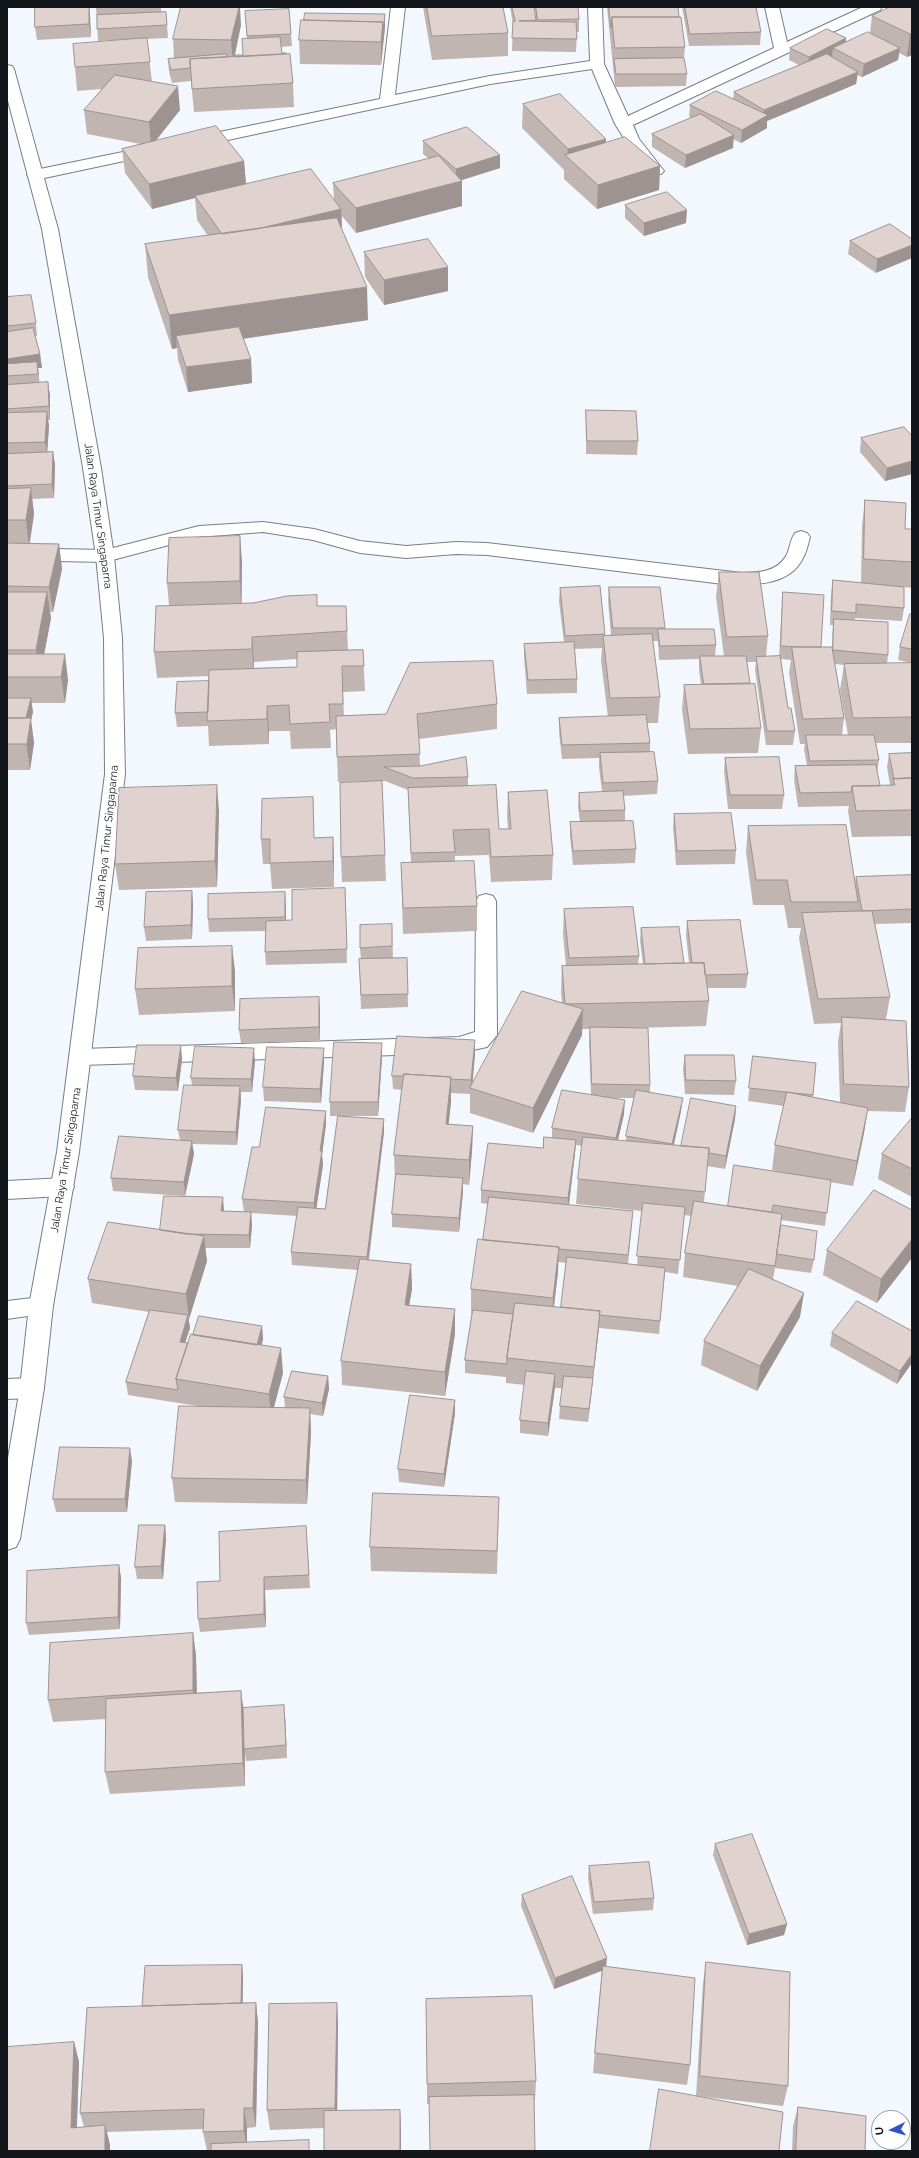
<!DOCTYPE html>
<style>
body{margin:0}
#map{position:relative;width:919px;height:2158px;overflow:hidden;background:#f3f8fe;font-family:Raleway,sans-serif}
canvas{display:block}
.frame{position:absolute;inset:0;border:8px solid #13161a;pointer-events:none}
.north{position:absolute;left:871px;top:2110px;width:40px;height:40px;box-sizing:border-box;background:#fff;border:1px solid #a1a2a3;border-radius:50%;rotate:265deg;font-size:11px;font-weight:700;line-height:16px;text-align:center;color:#13161a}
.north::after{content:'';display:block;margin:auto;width:14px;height:18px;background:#3054c4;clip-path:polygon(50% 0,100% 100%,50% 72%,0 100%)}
</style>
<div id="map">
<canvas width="919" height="2158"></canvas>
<div class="frame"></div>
<div class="north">U</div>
</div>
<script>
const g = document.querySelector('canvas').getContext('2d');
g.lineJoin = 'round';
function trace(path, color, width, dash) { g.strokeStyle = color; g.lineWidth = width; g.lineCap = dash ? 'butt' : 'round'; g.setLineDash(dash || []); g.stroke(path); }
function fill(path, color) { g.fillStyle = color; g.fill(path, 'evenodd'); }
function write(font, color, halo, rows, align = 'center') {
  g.font = font + ' Raleway,sans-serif'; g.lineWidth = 3; g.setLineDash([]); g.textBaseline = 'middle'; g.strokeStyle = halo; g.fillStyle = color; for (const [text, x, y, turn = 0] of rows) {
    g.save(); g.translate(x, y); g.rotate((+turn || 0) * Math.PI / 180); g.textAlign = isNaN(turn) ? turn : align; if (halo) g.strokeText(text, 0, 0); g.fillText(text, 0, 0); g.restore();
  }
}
const service = new Path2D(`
 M63 1178 71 1181 74 1187 71 1193 63 1196 7 1199V1181Z
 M41 1297 49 1299 53 1306 49 1313 7 1319V1301Z`);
const minor = new Path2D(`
 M391 7H405L395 95 490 76 590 61 588 7H602L604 64 628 116 774 48 765 7H779L787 42 863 7H882L880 10 633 125 639 139 664 171 661 174H651L627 143 615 124 592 69 490 84 195 147 190 145 187 142 190 139 195 137 380 99Z
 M152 146 157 148 160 151 157 154 35 180 30 178 27 175 30 172 35 170Z
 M263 522 314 529 360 541 406 546 456 542 487 543 742 573C757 573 777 572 786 556 790 549 790 540 795 533L801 531 807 533 810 537C808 544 807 551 803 558 789 587 751 585 723 584L487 555 456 554 406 558 360 553 313 540 263 532 199 537 105 562 7 560V548L105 550 199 526Z
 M486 894 493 896 496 901 497 1035 487 1047 459 1053 81 1065 73 1063 70 1057 73 1051 81 1049 459 1037 475 1032 476 901 479 896Z
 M32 1378 41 1381 44 1388 41 1395 32 1398 7 1399V1379Z`);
const primary = new Path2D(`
 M7 65 12 66 14 69 58 229 101 468 114 556 122 638 125 774 79 1152 53 1306 44 1388 20 1539 16 1547 7 1550V1464L20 1388 29 1306 57 1152 105 774 104 638 96 556 83 468 42 229 7 97Z`);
const wall = new Path2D(`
 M35 7H89L91 37 37 40 35 27Z
 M96 7H161V12H166L168 38 147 39 152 82 180 110 156 141 244 161 246 184 334 199 333 183 429 159 423 154V141L500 155V168L461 180 462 181V206L356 233 342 216V230L368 320 243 339 251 359 252 383 188 392 178 360 177 348 172 349 148 277 145 244 208 236 197 220 195 198 152 209 125 173 122 149 141 144 87 134 84 110 102 89 77 91 75 67 137 39 98 41Z
 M423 7H503L508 33V56L432 60Z
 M510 7H534L536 19 535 7H578L579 19V32H577L576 52 512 51 513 24Z
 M607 7H678L679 17 685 47 684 58 687 74 686 86 615 87Z
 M682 7H756L761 32 760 45 689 46Z
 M912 7V55L907 57 899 53 898 60 862 77 857 75 856 84 767 121V128L741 143 733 139V148L685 168 652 147V134L691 118 689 117 690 105 733 99 734 92 799 65 789 60 790 48 846 38 845 42 870 33 872 16Z
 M245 11 291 34 292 46 281 47 282 53 293 83 294 107 194 112 191 81 172 83 169 72 168 59H174L173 39 241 25 234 57 243 55 247 39Z
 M304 20 385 27 381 65 300 64 299 40Z
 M523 104 606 139V143L660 166 659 190 597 209 564 179V170L522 128Z
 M625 205 686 223 644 236 625 218Z
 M890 224 876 273 848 254 850 241Z
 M364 252 448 291 384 305 365 277Z
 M7 297 36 323 37 336H35L40 354 42 368H38L39 383 48 382 50 396V420H48L49 426 47 452H53L55 465 54 498 32 499 34 514 30 543 59 544 62 569 53 612H50L51 618 44 654 68 680 65 703H31L33 712 31 720 34 743 30 770H7V413H8Z
 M586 410 638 441 637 455 586 454Z
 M912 436V474L885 481 860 452 861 438Z
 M865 500 905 529H912V588L904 587V608L902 621 855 618V620L888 655 887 664 912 663V743H876L879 760 877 774 880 786 890 785 887 767 889 754 912 753V836L852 837 848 811 849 806 798 807 794 780 795 766H807L804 749 805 744H800L789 673 791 660 781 659 788 708 795 731 793 745H766L755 670 756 662H746L750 684 761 728 758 753 688 754 682 710 684 685H701L699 670V659L659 660 658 641H652L660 697 658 723H647L650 743V752L658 781 657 794 623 796 625 810V821L636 849 635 863 573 865 570 836V822H580L578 807 579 793 602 792 599 767V758L562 759 559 732V718L608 717 601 661 602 648 574 649 577 679V693L527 694 524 657V644L564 642 559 601 560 588 600 586 605 636 611 635 608 601 609 587 665 628V629L716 645 715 656H724L716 597 719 572 768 636 766 657 779 656 782 606 783 592 821 647H832L833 625H830L831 594 833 580 861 583 862 526ZM835 664 844 665 840 690 848 735H842L844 718Z
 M242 561V604L317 606H346L348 650H363L365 691 343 692 344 716 386 714 497 704V729L419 739 420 766 468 777V786L499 829H508L507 817 508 792 553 855 552 880 491 882 489 855 455 856V862L477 906V931L403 934 401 863H411L408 790 385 781 338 782 336 729 330 730 331 748 291 749 290 731H269V744L209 746 208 726 177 727 175 713 209 681V676L157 678 154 652 169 605 167 583ZM297 659V667L254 668V662Z
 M912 614V663L898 660 900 647Z
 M725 758 784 795 782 809H728L724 771Z
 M219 811 217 887 119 890 115 864Z
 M674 814 736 850 735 864 676 865 673 827Z
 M748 826 855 882 856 877 912 875V923L875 924 890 997 886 1019 909 1087 905 1112 867 1111 864 1133 853 1186 830 1182 825 1226 781 1220V1225L814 1260 811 1273 775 1268 773 1279 800 1317 757 1391 701 1365 704 1341 738 1286 683 1277 685 1253 691 1216 684 1215 678 1274 665 1272 659 1334 599 1328 588 1422 559 1419 560 1406 562 1388H555L548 1436 520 1433V1420L525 1385 506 1383V1377L465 1373V1360L472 1314 471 1313V1289L483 1240 488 1204 481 1203V1190L543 1148 552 1138V1128L591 1095 589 1041 590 1029H582V1035L533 1133 470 1113V1094L451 1093V1102L448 1124 473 1126 472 1151 469 1185 463 1184V1192L459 1232 392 1227V1214L395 1180 394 1155 402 1090 393 1089 392 1076 475 1040V1054L472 1084 562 1003 561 992 562 966H566L563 934 564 909 639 956 638 964H643L640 941 641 928 684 963H689L686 935 687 921 748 974 746 988H707L709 1001 706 1026 635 1028 650 1085V1093L681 1111 674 1145 681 1146 736 1106 735 1119 725 1169 707 1166 704 1202 728 1206 786 1173 772 1170 775 1145 784 1106 748 1101 753 1056 816 1063 813 1097 840 1102 838 1042 841 1023 814 1024 799 938 801 928H788L784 905H753L746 852ZM611 1098H634L626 1136V1141L618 1140 624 1114ZM576 1145 582 1146 578 1179 576 1204 642 1211 637 1265 628 1264 632 1224 569 1205 575 1153ZM558 1262 566 1263 561 1307H554L558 1272Z
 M333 837 334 887 272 889 270 864H263L261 839Z
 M385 855 386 881 342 882 341 857Z
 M345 888 347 963 266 965 265 952V931L209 932 208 919 286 906V921L292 920Z
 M192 891 193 905 192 939 146 941 144 927Z
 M392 924 393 958H407L408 1007 361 1009 359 959H361L360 948Z
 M235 971V1011L139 1015 135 989Z
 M320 1010V1041L241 1043 239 1030Z
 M382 1043V1057L378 1116H338L384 1119V1132L369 1260 411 1264 412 1289 409 1305 455 1309V1334L445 1396 342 1385 341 1361 358 1270 292 1265 291 1252 297 1216 251 1213 252 1225 250 1248H205L207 1261 189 1319H188L190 1328 185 1343H188L193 1335 262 1326 263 1339 262 1345 283 1373 274 1407 285 1408 284 1397 328 1376 329 1389 323 1416 310 1414 311 1432 307 1504 175 1502 172 1478 198 1406 128 1395 126 1382 149 1312 92 1303 88 1279 160 1230 224 1211 244 1212 242 1199 259 1147 326 1111V1124L322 1155 323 1165 316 1209H325L338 1116H330V1102Z
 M685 1055 736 1081 734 1095 685 1094 683 1068Z
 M182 1059 178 1091 135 1090 133 1076Z
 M255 1061 252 1092H241V1100L237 1145 192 1144 194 1154 185 1196 113 1191 111 1178 180 1140 178 1130 192 1085 191 1078Z
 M324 1062 321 1103 264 1101 263 1087Z
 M912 1119V1197L878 1179 882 1154Z
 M912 1210 877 1303 823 1275 827 1250Z
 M912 1331V1363L897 1384 830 1346 832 1333Z
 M455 1400V1413L444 1487 399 1482 398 1469Z
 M132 1461 127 1512H56L53 1499Z
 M499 1497 497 1574 371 1571 370 1547Z
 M165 1525 166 1538 163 1579H137L135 1567Z
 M306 1526 310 1588 265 1590 266 1627 200 1632 198 1619 220 1581Z
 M119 1565 121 1578 120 1629 29 1635 26 1623Z
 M193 1633 196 1656 197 1693 241 1691 243 1708 285 1717 287 1758 246 1761 245 1753V1786L110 1794 105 1772 106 1719 53 1722 48 1700Z
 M715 1844 787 1924 784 1935 747 1945 713 1855Z
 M589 1866 654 1898 653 1910 593 1914 588 1878Z
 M522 1895 606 1967 690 2065 687 2085 593 2073 602 1971 554 1989 521 1906Z
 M706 1962 788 2086 783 2106 705 2097 696 2096 703 1983Z
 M242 1965 243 1976V2003H256L258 2023 256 2127 247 2128V2143L310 2151H207L203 2132V2129L107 2132 110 2145 7 2151 74 2042 79 2062 77 2128 84 2127 80 2113 142 2006Z
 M337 2003 338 2024 337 2111 400 2110 401 2129 324 2128 270 2130 267 2110Z
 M536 2081 535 2100 427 2104V2084Z
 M798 2107 865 2151H792L793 2126Z`);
const shadedWall = new Path2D(`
 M89 7 90 14 91 37 89 24Z
 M239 7H240L241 25 233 64 231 40Z
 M385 14V27L381 65V42L383 22Z
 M912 33V55L907 57 910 34Z
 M846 38 845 51 833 48 832 57 808 70 809 57Z
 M900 48 898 60 862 77 864 64Z
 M858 72 856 84 767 121V128L741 143 742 130 763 118 764 110Z
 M178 86 180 110 151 146 149 122Z
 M734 135 733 148 685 168 686 155Z
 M606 139 605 163 567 158 568 149Z
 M500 155V168L456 182V169Z
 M244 161 246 185 195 196V198L152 209 149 184Z
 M660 166 659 190 597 209 598 185Z
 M462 181V206L356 233V208Z
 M341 209 342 233 224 237Z
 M687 210 686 223 644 236V223Z
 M912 245V258L876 273 877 259Z
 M448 267V291L384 305V280Z
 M367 287 368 320 180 348 176 336 177 348 172 349 169 315Z
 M40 354 42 368H38L40 388 38 374 7 373V359Z
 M251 359 252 383 188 392 186 367Z
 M48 382 50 396V420L49 406Z
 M47 412 49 426 47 455 45 442Z
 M53 452 55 465 54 498 52 484Z
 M912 461V474L885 481 887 468Z
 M31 488 34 514 29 545 26 520Z
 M240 536 242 561 241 606 240 581Z
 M59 544 62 569 53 612 49 587Z
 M47 592 51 618 40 676 36 650Z
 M252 637 254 662V675L252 649Z
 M65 654 68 680 65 703 61 677Z
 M31 698 33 712 31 720 34 743 30 770 24 726Z
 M267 706 269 731V744L267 719Z
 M217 785 219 811 217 887 215 861Z
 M333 837 334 862V887L333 861Z
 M192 891 193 905 192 939 191 925Z
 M285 892 286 906V930L285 917Z
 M232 946 235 971V1011L232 986Z
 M319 997 320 1010V1041L319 1027Z
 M583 1009 582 1035 533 1133V1108Z
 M475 1040V1054L472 1089 471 1080Z
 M382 1043V1057L378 1116V1102Z
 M181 1045 182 1059 178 1091 176 1078Z
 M254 1048 255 1061 252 1092 251 1079Z
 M324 1048V1062L321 1103 320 1089Z
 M451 1077V1102L446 1149V1124Z
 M240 1086 241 1100 237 1145 236 1132Z
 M683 1098 681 1111 671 1157 672 1144Z
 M625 1100 624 1114 615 1152 616 1138Z
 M736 1106 735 1119 725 1169 726 1156Z
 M868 1108 864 1133 853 1186 857 1161Z
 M326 1111V1124L322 1155 323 1165 315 1217 314 1203 320 1151Z
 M384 1119V1132L367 1270V1257Z
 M473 1126 472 1151 469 1185V1160Z
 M576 1140 575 1153 568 1212V1198Z
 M192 1141 194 1154 185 1196 184 1182Z
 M463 1178V1192L459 1232V1218Z
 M223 1197 224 1211H221Z
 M251 1212 252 1225 250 1248 249 1235Z
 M204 1236 207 1261 189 1319 186 1294Z
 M912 1239V1258L877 1303 881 1279Z
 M559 1247 558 1272 552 1322 553 1298Z
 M411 1264 412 1289 405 1329V1305Z
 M804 1293 800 1317 757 1391 760 1366Z
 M455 1309V1334L445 1396V1372Z
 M600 1311 598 1336 588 1422 589 1409Z
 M188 1315 190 1328 181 1355 180 1342Z
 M262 1326 263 1339 258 1359 257 1346Z
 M281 1348 283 1373 271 1418 269 1394Z
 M912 1354V1363L897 1384 900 1371Z
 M555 1374V1387L548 1436V1423Z
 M328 1376 329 1389 323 1416 322 1403Z
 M455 1400V1413L444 1487V1474Z
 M310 1408 311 1432 307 1504 306 1480Z
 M130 1448 132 1461 127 1512 125 1499Z
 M165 1525 166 1538 163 1579 161 1566Z
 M119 1565 121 1578 120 1629 118 1617Z
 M264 1577 265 1590 266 1627 264 1614Z
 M193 1633 196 1656 197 1713 193 1690Z
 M241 1691 244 1713 245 1786 243 1763Z
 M284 1705 285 1717 287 1758 286 1745Z
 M787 1924 784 1935 747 1945 749 1934Z
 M607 1958 606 1969 554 1989 555 1978Z
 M242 1965 243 1976 242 2025 241 2014Z
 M256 2003 258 2023 256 2127 253 2108Z
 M337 2003 338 2024 337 2128 335 2108Z
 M74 2042 79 2062 76 2148 71 2128Z
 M244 2108 247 2128V2150L244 2131Z
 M400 2110 401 2129V2151H400Z
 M105 2125 110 2145V2151H105Z`);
const building = new Path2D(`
 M35 7H89V24L35 27Z
 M181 7H239L231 40 173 39Z
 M427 7H503L508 33 432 36Z
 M512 7H534L536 20 519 21 576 22 577 39 512 38 513 21H515Z
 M536 7H578L579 19 538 20Z
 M609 7H678L679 17H612L611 28Z
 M685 7H756L761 32 690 34Z
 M890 7H912V33L910 34 872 16Z
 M289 9 291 34 247 36 245 11Z
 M166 12 167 25 97 29V15Z
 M305 13 385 14 383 32V22L304 20Z
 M612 17H681L685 47 615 48Z
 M301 20 383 22 381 42 299 40Z
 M827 29 846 38 809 57 790 48Z
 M868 32 900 48 864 64 833 48Z
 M280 37 282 53H286V54L236 57 235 55H243L242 39Z
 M147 38 150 62 75 67 73 44Z
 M226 54 227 57 190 59V68L171 70 168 59Z
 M290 54 293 83 192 89 190 59Z
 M827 54 858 72 764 110 734 92Z
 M684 58 687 74H616L614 59Z
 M115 75 178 86 149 122 84 110Z
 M716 91 768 115 742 130 690 105Z
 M560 94 606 139 568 149 523 104Z
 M701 114 734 135 686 155 652 134Z
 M216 126 244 161 149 184 122 149Z
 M467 127 500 155 456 169 423 141Z
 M625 137 660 166 598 185 565 155Z
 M439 156 462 181 356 208 333 183Z
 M311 169 341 209 257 229 222 234 195 196Z
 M667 192 687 210 644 223 625 205Z
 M337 218 367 287 169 315 145 244Z
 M890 224 912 239V245L877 259 850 241Z
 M428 239 448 267 384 280 364 252Z
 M31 295 36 323 7 326V297Z
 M239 327 251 359 186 367 176 336Z
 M33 328 40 354 7 359V332Z
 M37 362 38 374 7 376V364Z
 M48 382 49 406 7 409V385Z
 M586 410 636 411 638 441H587Z
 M47 412 45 442 7 443V413Z
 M904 427 912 436V461L887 468 861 438Z
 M53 452 52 484 7 486V454Z
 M31 488 26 520H7V489Z
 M865 500 906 503 905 529H912V562L864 559Z
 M240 536V581L167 583 169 538Z
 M7 543 59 544 49 587 7 586Z
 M719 572H759L768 636 727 637Z
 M833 580 904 587V608L856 604V613L832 611Z
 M600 586 605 634 565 636 560 588Z
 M609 587H660L665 628H613Z
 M7 592H47L36 650H7Z
 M783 592 824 595 821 647H800L781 646Z
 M317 595V606H346L347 631 252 637V649L154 652 156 606 253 603 287 596Z
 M910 614H912V649L900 647Z
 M834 619 888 622V655L833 650Z
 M658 629H714L716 645 660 646Z
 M652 634 660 697 610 698 603 636Z
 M574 642 577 679 528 680 524 644Z
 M792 647H832L844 718 803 719Z
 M363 650 364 666H342L343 704H329L330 722 290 724 289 705 267 706V719L207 721 209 670 297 667V652Z
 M7 654H65L61 677H7Z
 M700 656H746L750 683 704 684Z
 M780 656 788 708H791L795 731H767L756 657Z
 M493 661 497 704 417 714 420 754 337 757 336 716 386 714 410 663Z
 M912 663V717L853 718 844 664Z
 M209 681 208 712 175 713 177 682Z
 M755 684 761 728 690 729 684 685Z
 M7 698H31L26 718H7Z
 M646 715 650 743 562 745 559 718Z
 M7 718H31L27 744H7Z
 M806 735H874L879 760 810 761Z
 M654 752 658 781 603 783 600 753Z
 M912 753V778L894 779 889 754Z
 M466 757 468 777 413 778 384 767 420 766Z
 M779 757 784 795H730L725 758Z
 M876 765 880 786H852L851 792 800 793 795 766Z
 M912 778V810L856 811 852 786 895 785 893 779Z
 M382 781 385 855 341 857 340 783Z
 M217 785 215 861 115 864 119 788Z
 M496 785 499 829H511L508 792 547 790 553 855 491 857 489 829 453 830 455 852 411 853 408 788Z
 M623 791 625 810 580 811 579 793Z
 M313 797 314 838 333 837V861L270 863V839H261L262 799Z
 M731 813 736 850 677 851 674 814Z
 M633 821 636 849 573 851 570 822Z
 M846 825 858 902H791L787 880H756L748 826Z
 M474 861 477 906 403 908 401 863Z
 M912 875V909L862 911 856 877Z
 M345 888 347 949 265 952 266 921 292 920V890Z
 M192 891 191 925 144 927 146 892Z
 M285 892V917L208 919V894Z
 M633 907 639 956 569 958 564 909Z
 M872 911 890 997 818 999 802 913Z
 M740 920 748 974 705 975 704 963H692L687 921Z
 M392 924V946L360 948V925Z
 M679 927 684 963 645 964 641 928Z
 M232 946V986L135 989 138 948Z
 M407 958 408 994 361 995 359 959Z
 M704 963 709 1001 565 1004 562 966Z
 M522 991 583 1009 533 1108 470 1088Z
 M319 997V1027L239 1030 240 999Z
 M842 1017 906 1021 909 1087 844 1084Z
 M590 1027 648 1028 650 1085 592 1084Z
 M397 1036 475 1040 471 1080 450 1079 451 1077 404 1074V1076H392Z
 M334 1042 382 1043 378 1102H330Z
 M137 1045H181L176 1078 133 1076Z
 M195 1046 254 1048 251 1079 191 1078Z
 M267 1047 324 1048 320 1089 263 1087Z
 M685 1055H734L736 1081 686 1080Z
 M753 1056 816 1063 813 1095 749 1088Z
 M404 1074 451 1077 446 1124 473 1126 469 1160 394 1155Z
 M184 1085 240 1086 236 1132 178 1130Z
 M562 1090 625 1100 616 1138 552 1128Z
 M636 1090 683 1098 672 1144 626 1136Z
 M787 1092 868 1108 857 1161 775 1145Z
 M691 1098 736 1106 726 1156 709 1153V1148L681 1146Z
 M266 1107 326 1111 320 1151H322L314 1203 242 1199 252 1147H259Z
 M338 1116 384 1119 367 1257 291 1252 298 1207 325 1209Z
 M911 1119H912V1169L882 1154Z
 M119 1136 192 1141 184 1182 111 1178Z
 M544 1137 576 1140 568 1198 481 1190 488 1143 543 1148Z
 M583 1137 709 1148 705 1192 578 1179Z
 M734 1165 831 1180 827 1213 773 1205 772 1212 728 1206Z
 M396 1174 463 1178 459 1218 392 1214Z
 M874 1190 912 1210V1239L881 1279 827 1250Z
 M164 1196 223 1197 221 1211 251 1212 249 1235 186 1234 160 1230Z
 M489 1197 633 1211 628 1255 559 1249V1247L483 1240Z
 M694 1201 782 1214 775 1266 685 1253Z
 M643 1203 685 1207 680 1260 637 1256Z
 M108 1222 204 1236 186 1294 88 1279Z
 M781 1225 817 1231 814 1260 777 1254Z
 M478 1239 559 1247 553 1298 471 1289Z
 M567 1257 665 1268 660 1321 599 1315 600 1311 561 1307Z
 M360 1259 411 1264 405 1305 455 1309 445 1372 341 1361Z
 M749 1269 804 1293 760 1366 704 1341Z
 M857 1301 912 1331V1354L900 1371 832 1333Z
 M515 1303 600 1311 594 1367 507 1358Z
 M150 1310 188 1315 180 1342 188 1343 176 1379 178 1390 126 1382Z
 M473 1310 513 1314 507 1358V1364L465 1360Z
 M199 1316 262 1326 257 1345 193 1335Z
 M191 1334 281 1348 269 1394 176 1379Z
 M292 1371 328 1376 322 1403 284 1397Z
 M526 1371 555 1374 548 1423 520 1420Z
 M564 1376 593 1378 589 1409 560 1406Z
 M410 1395 455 1400 444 1474 398 1469Z
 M179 1406 310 1408 306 1480 172 1478Z
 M60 1447 130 1448 125 1499H53Z
 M373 1493 499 1497 497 1551 370 1547Z
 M139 1525H165L161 1566 135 1567Z
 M306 1526 309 1575 264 1577V1614L198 1619 197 1582 220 1581 219 1532Z
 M119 1565 118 1617 26 1623 27 1571Z
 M193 1633V1690L48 1700 50 1643Z
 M241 1691 243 1763 105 1772 106 1699Z
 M284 1705 286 1745 244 1749 243 1708Z
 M752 1834 787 1924 749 1934 715 1844Z
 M649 1862 654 1898 594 1902 589 1866Z
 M572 1876 607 1958 555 1978 522 1895Z
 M706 1962 790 1972 788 2086 700 2076Z
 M242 1965 241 2003 142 2006 145 1966Z
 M603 1966 695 1978 690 2065 595 2053Z
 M532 1996 536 2081 427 2084 426 1999Z
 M256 2003 253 2108H244V2131L203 2132 204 2109 80 2113 87 2008Z
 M337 2003 335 2108 267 2110 269 2004Z
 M74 2042 71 2128 105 2125V2151H7V2047Z
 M659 2089 783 2112 779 2151H650Z
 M534 2095 535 2151H430L429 2097Z
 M798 2107 866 2116 865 2151H796Z
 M400 2110V2151H324V2111Z
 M309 2140V2151H211V2144Z`);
const streetNames = [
 ["Jalan Raya Timur Singaparna",98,516,82],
 ["Jalan Raya Timur Singaparna",107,838,-84],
 ["Jalan Raya Timur Singaparna",66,1160,-81]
];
trace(service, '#777e87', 2);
trace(minor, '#777e87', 2);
trace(primary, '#777e87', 2);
fill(service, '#fff');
fill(minor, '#fff');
fill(primary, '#fff');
fill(wall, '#c1b5b1');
fill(shadedWall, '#9d9390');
fill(building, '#e0d2ce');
trace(building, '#9d9390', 1);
write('11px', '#13161a', '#fff', streetNames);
</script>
